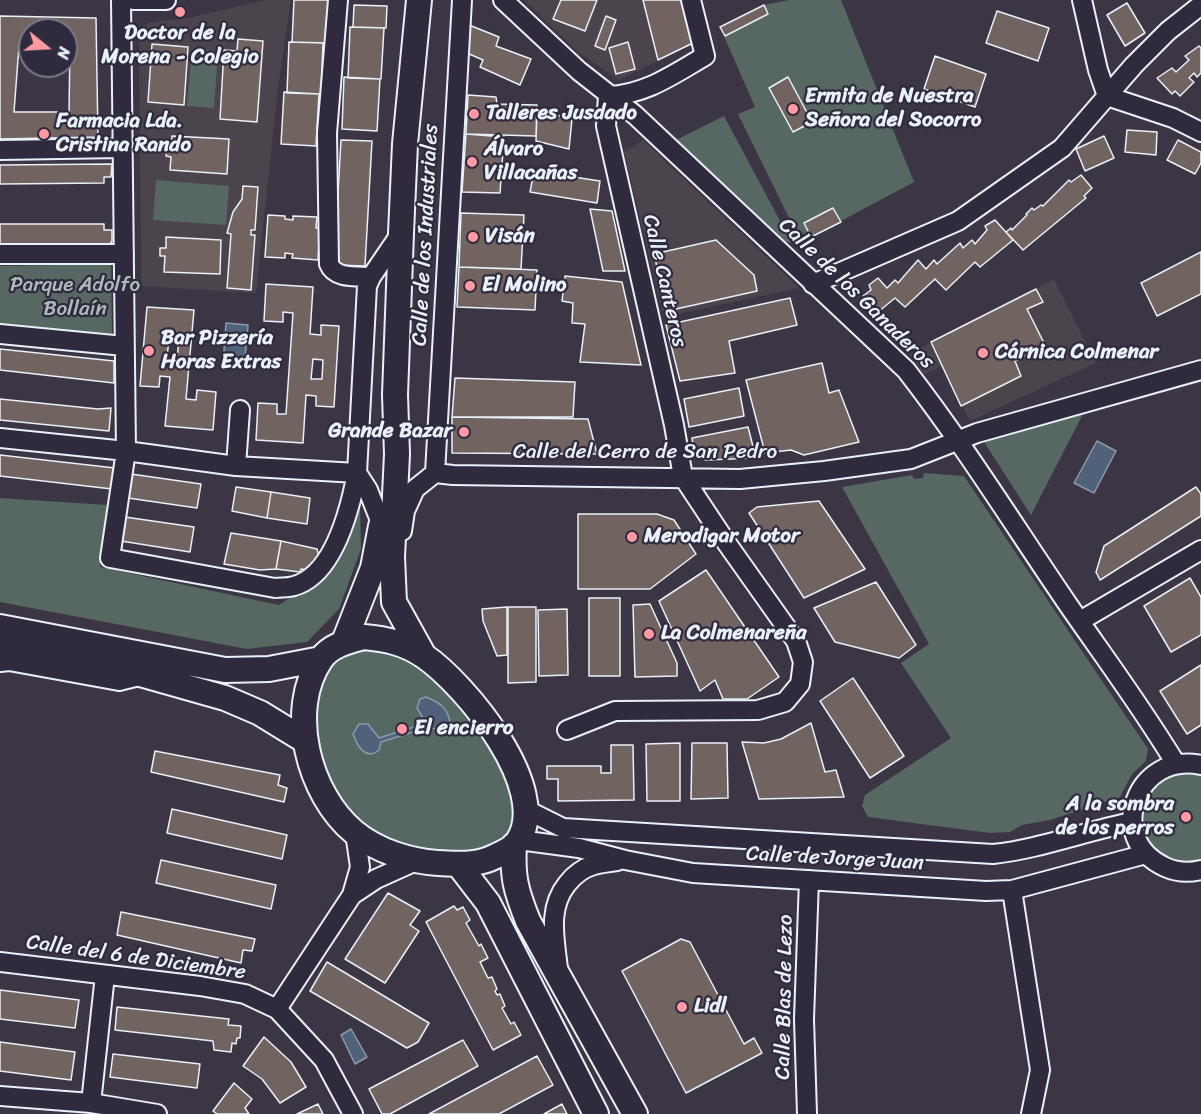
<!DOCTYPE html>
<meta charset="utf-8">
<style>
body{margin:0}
#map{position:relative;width:1201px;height:1114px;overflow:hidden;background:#3c3644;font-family:Sriracha,sans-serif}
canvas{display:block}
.north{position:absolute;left:18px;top:18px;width:60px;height:60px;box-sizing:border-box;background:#2f2a3d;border:2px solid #797a88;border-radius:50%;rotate:108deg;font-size:16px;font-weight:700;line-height:24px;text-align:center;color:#e8f1f8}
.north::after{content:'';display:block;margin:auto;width:21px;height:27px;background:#ff9aa2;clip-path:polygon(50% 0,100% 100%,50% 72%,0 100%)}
</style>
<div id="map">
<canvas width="1201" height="1114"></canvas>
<div class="north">N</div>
</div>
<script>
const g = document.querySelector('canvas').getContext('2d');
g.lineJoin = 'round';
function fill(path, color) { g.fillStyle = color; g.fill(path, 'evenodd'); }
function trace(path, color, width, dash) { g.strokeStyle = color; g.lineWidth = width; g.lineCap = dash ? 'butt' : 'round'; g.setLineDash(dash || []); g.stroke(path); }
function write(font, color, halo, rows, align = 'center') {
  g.font = font + ' Sriracha,sans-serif'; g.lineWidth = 4.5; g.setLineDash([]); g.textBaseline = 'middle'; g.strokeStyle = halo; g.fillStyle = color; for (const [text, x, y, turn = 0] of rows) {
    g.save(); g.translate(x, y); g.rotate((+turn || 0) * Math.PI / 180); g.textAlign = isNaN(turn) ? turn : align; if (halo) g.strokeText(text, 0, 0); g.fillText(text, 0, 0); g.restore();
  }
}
const built = new Path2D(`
 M266 0H291L278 87 256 293 141 286 139 38 143 27 148 23 188 18Z
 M524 0H682L693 43 619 80 579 53Z
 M643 140 799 288 664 317 624 152Z
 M1054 279 1096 363 970 421 941 366 924 374 909 354Z`);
const green = new Path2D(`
 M789 0H841L914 182 811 237 795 230 738 114 755 107 720 27 764 5Z
 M192 49 218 51 214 108 187 106Z
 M724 116 792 243 780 241 674 141Z
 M156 180 229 186 226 225 153 220Z
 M111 264 112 335 0 324V266Z
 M1084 412 1031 515 984 442Z
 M924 473 964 476 1148 749 1146 761 1132 774 1120 797 1050 820 1022 825 1010 832 990 833 868 817 862 806 865 795 951 738 901 663 929 644 842 487 912 475 914 479 923 478Z
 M0 498 107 505 100 567 279 605 327 574 360 506 361 549 339 609 307 642 247 649 0 602Z
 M366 648C383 649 399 653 413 662 431 675 449 692 463 709 483 731 498 759 509 787 511 792 514 798 515 804 517 813 514 827 508 835 500 846 485 849 473 853 463 856 451 853 441 852 414 851 387 843 365 825 327 794 306 744 318 695 322 679 329 663 344 655 351 651 359 650 366 648Z
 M1179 774H1193L1201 776V860C1136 871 1118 795 1179 774Z`);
const water = new Path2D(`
 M226 323 248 325 244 368 223 366Z
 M1097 441 1116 451 1094 493 1074 483Z
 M426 697C444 704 450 711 451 731L448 733 429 727 381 742 379 750C366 761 357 746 353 734L359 724H368L379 738 426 723 417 708 420 699Z
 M351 1029 367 1057 355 1064 341 1035Z`);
const building = new Path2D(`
 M294 0H328L326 43 292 42Z
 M561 0H597L585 31 553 19Z
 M643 0H682L693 43 658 60Z
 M1127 3 1145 33 1125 46 1107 15Z
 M354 5 387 6 386 28 353 27Z
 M764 5 768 14 725 36 720 27Z
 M997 11 1049 28 1038 61 986 43Z
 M0 16 96 18 98 137 0 139ZM30 30H66V43L70 45 69 112H14L19 46 22 43H30Z
 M606 16 616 20 605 50 595 46Z
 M469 25 499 37 496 46 531 59 520 85 480 67 483 60 467 53Z
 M350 27 384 28 381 79 348 78Z
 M238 39 263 41 257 122 220 119 224 50 237 51Z
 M289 42 323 43 321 94 287 93Z
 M628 42 635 69 616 74 609 48Z
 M152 44 188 47 184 105 148 102Z
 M1199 46 1201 48V73L1197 77 1194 73 1189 78 1194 82 1180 96 1175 91 1172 94 1157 78 1172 68 1176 72 1189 60 1185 56Z
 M935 56 986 74 975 107 924 89Z
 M344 77 380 79 377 131 342 129Z
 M788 77 812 122 793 132 769 88Z
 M284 92 319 94 316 146 281 144Z
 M468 95 496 97 497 104 537 105 536 136 466 134Z
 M537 110 572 119 569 149 536 141Z
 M1127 130 1157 132 1156 155 1125 152Z
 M466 134 504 137 500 193 462 192Z
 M172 136 229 139 227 174 170 170 171 157 166 156 167 149H171Z
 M1104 136 1114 158 1085 171 1076 149Z
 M341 140 372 141 365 266 334 265Z
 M1178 140 1201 152V163L1195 174 1167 160Z
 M112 164 111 177H104V183L0 184V165Z
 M534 171 600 181 597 203 530 192Z
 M1081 175 1092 188 1084 196 1086 198 1023 250 1006 232 1011 228 1012 230 1027 215 1026 214 1032 208 1034 210 1041 205 1043 206 1069 180 1071 182Z
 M243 186 258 187 255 230H251V235H255L251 290 227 288 231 234 227 233 233 212 242 199Z
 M833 208 841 222 811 237 804 223Z
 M590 209 612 211 625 271H603Z
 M461 213 524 215 521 269 459 267Z
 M268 215 285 216V219L293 220V216L317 217 316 228H320L318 260 292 258 293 254 285 253V258L265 257Z
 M995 220 1013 240 980 267 975 262 946 290 935 279 905 307 895 298 878 312 863 296 871 290 869 285 878 278 887 288 895 280 898 283 918 260 926 269 934 260 937 264 960 243 963 248 972 240 975 244 987 230 985 226Z
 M0 224H104V230H112V241L108 247 72 244H0Z
 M166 237 221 240 220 274 164 272 165 256H160V248H166Z
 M716 240 754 275 757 291 667 311 654 254Z
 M1201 252V294L1157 316 1141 283Z
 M459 267 537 270 535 310 457 307Z
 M565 276 622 282 641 365 580 362 585 324 572 323 573 303 562 301Z
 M266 284 313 287 310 334 321 335V325L339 326 334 407 316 406V396L306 395 303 443 256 440 258 403 277 404V414H286L293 313 283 312V322L264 321ZM313 359 323 360 322 379H311Z
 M1036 289 1043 302 1027 309 1045 345 1015 361 1021 376 961 406 931 342Z
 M790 298 797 325 729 341 735 373 680 381 666 325Z
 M147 307 194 310 186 399 196 400 197 390 216 392 213 430 165 426 170 377 160 376 159 387 140 386ZM169 338 179 339 177 359 167 358Z
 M0 349 114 361V383L0 370Z
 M822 363 829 393 839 390 859 442 804 455 791 450 765 453 746 380Z
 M455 378 575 382 573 417H452Z
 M739 388 744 416 689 427 684 399Z
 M0 399 98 409 111 408 109 431 0 420Z
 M452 417 588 419 597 454 452 453Z
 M748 427 756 458 705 460 694 452 692 438Z
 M0 455 115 468 112 489 0 476Z
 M131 474 201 484 197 508 128 498Z
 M236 487 271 492 267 518 232 511Z
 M1196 487 1201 494V516L1100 580 1096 572 1104 546Z
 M271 492 310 498 307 524 267 518Z
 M819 501 865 569 804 598 749 513 757 507Z
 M578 514H657L674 520 696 554 650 589H578Z
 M125 517 194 527 190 552 121 541Z
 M231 533 281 541 276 569 260 570 224 564Z
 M281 541 317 549 321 564 313 571 301 569 300 572 276 569Z
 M706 570 779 677 747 699H723L715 680 700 691 659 601Z
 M1190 578 1201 597V635L1171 652 1144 606Z
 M876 582 916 645 899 658 835 642 814 608Z
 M589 598H620V676H589Z
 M650 604 677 663V676L635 677 633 605Z
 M507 607V655L497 656 483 621 482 609Z
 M508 607H536V682L508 683Z
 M567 609 568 675 539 676 538 610Z
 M1201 665V725L1187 734 1160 691Z
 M853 678 904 756 870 778 820 701Z
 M811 723 825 772 836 770 844 797 759 799 742 742 764 743 781 739Z
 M680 743V801H647L646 744Z
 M692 743H727L728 798 691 799Z
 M611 745H633L634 800 558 801V779H547V766H601V773H611Z
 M155 751 280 775 278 785 287 788 284 802 151 772Z
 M172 809 287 835 282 859 167 833Z
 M161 860 276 885 271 909 156 883Z
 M388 893 420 911 410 925 419 931 385 983 345 959Z
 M454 906 457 910 463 907 470 920 466 923 479 946 481 944 488 958 480 962 488 978 492 977 497 989 495 991 497 995 500 994 505 1006 502 1008 511 1024 514 1022 521 1035 493 1050 426 922Z
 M121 912 255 939 252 951 243 950 241 963 117 935Z
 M681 939 690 942 744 1044 754 1038 762 1053 686 1093 622 971Z
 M327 962 429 1023 418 1042 407 1048 310 991Z
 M0 990 79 1000 75 1028 0 1019Z
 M117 1007 229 1019 228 1025 241 1026 240 1038H237L236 1044 232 1043 231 1052 214 1050 213 1041 115 1030Z
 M264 1037 291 1062 306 1087 280 1103 262 1079 243 1066Z
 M463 1040 478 1066 390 1114H382L369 1089Z
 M0 1042 75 1052 71 1080 0 1071Z
 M113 1054 200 1064 197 1088 110 1077Z
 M537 1056 553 1085 499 1114H429Z
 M234 1083 252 1099 245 1108 249 1114H217L213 1111Z
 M318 1104 323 1114H297Z
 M562 1104 567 1114H544Z`);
const street = new Path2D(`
 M133 0H166
 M338 0 327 133 329 264C335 279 356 276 371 277
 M503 0 579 71 635 115 906 370C965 446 1015 527 1069 606 1105 658 1143 709 1176 764
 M1082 0 1098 70 1107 96 1173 118 1201 132
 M0 150 122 148
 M0 254H124
 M813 284 958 221 1062 148 1134 65 1168 31 1201 5
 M0 334 124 346
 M0 438 126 451 236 466 357 473C350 509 334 575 294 586 288 588 281 587 275 588L110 558 126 451 121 0
 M236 466 240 410
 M435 473 453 475 740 479 824 471 911 459 977 433 1201 370
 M435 473 462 0
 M381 523 368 490 357 473 367 286 371 277 401 233
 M402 531 405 511 415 489 435 473
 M1080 621 1201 550
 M0 662 9 661 119 681 143 675
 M567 730 615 711 758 710 785 702 800 684 803 662 796 641 728 545 683 477 674 425 606 126 608 96C645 95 674 74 705 56L691 0
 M1201 765C1136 751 1104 839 1165 867 1176 872 1189 873 1201 870
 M527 810 563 828 993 854C1040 849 1086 831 1132 822
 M519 840 579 848 625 860 693 873 986 891 1012 890 1146 854
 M1012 890 1040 1070 1031 1114
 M352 895 376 879 416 861
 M0 962 200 986 245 994 277 1009 324 1060 353 1114
 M558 969C555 939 547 909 567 884 574 875 583 868 594 865 601 863 609 862 617 861
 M277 1009 352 895 360 867 355 833
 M0 1096 91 1103 157 1114
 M91 1103 105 975
 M807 1114 804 1019 809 880`);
const secondary = new Path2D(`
 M419 0 405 144 401 233 395 395 397 454 392 557 394 602 424 656
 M0 627 225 670 269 669 321 659
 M364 637C386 639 405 643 424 656 465 684 552 789 518 841 514 848 503 853 496 856 477 866 458 864 438 863 409 861 377 851 354 832 309 795 286 710 321 659 331 645 349 641 364 637Z
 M344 642 373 568 381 526
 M0 645 112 666 225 698 260 713 304 740
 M514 845C512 877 516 891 528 921L635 1114
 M458 864 488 903 596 1114`);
const markers = [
 [180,12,6,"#ff9aa2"],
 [793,109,6,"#ff9aa2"],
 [474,114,6,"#ff9aa2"],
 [44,134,6,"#ff9aa2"],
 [472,162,6,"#ff9aa2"],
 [473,237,6,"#ff9aa2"],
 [470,286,6,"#ff9aa2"],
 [149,351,6,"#ff9aa2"],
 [983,353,6,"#ff9aa2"],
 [464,432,6,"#ff9aa2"],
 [632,537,6,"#ff9aa2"],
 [649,634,6,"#ff9aa2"],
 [402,729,6,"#ff9aa2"],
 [1186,817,6,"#ff9aa2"],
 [682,1007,6,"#ff9aa2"]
];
const poiNames = [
 ["Doctor de la",180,34,"center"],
 ["Morena - Colegio",180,58,"center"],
 ["Ermita de Nuestra",805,97],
 ["Señora del Socorro",805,121],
 ["Talleres Jusdado",486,114],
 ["Farmacia Lda.",56,122],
 ["Cristina Rando",56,146],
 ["Álvaro",484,150],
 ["Villacañas",484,174],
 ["Visán",485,237],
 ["El Molino",482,286],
 ["Bar Pizzería",161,339],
 ["Horas Extras",161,363],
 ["Cárnica Colmenar",995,353],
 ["Grande Bazar",452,432,"right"],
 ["Merodigar Motor",644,537],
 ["La Colmenareña",661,634],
 ["El encierro",414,729],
 ["A la sombra",1174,805,"right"],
 ["de los perros",1174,829,"right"],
 ["Lidl",694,1007]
];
const streetNames = [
 ["Calle de los Industriales",426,235,-87],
 ["Calle Canteros",664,281,77],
 ["Calle de los Ganaderos",856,294,44],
 ["Calle del Cerro de San Pedro",645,453],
 ["Calle de Jorge Juan",835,859,3],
 ["Calle del 6 de Diciembre",136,958,8],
 ["Calle Blas de Lezo",785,997,-89]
];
const parkNames = [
 ["Parque Adolfo",75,286],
 ["Bollaín",75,310]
];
fill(built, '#4c444c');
fill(green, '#566861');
fill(water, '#4f627a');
trace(water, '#8c9bac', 1.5);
fill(building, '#716460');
trace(building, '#e8f1f8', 1.5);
trace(street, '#e8f1f8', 22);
trace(secondary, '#e8f1f8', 28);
trace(street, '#2f2a3d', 18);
trace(secondary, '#2f2a3d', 24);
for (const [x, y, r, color] of markers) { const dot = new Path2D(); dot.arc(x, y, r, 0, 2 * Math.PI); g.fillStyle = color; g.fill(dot); trace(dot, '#2f2a3d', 2); }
write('bold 21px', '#e8f1f8', '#2f2a3d', poiNames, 'left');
write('21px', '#e8f1f8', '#2f2a3d', streetNames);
write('21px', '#aebabc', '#2f2a3d', parkNames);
</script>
